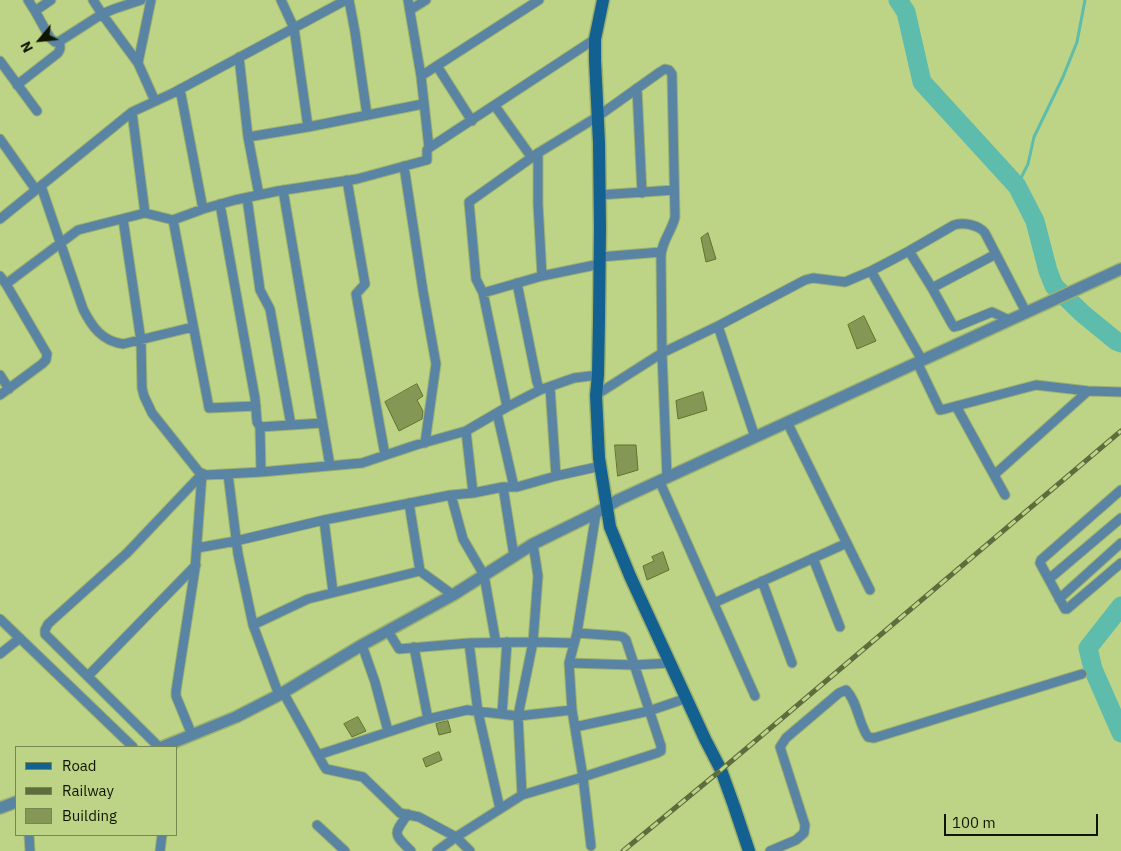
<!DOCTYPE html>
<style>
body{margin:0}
#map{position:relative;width:1121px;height:851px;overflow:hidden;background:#bdd386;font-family:"IBM Plex Sans",sans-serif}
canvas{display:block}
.legend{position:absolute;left:15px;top:746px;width:162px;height:90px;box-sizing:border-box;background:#bdd386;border:1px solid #778750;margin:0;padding:6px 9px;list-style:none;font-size:15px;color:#0f1600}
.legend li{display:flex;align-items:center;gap:10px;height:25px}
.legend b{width:25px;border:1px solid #778750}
.north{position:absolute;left:15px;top:15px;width:50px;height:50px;-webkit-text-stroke:4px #bdd386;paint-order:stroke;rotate:242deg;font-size:14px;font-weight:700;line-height:20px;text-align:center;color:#0f1600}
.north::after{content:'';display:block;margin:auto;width:18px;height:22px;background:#0f1600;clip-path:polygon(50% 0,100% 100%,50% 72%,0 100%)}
.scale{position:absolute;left:944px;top:814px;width:154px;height:22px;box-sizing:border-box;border:2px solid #0f1600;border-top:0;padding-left:6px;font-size:15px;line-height:18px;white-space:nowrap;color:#0f1600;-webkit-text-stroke:4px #bdd386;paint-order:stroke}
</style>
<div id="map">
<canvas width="1121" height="851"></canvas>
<ul class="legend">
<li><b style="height:6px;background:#126190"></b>Road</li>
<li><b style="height:6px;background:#5f6d3e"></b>Railway</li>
<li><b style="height:14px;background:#859755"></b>Building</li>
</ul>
<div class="north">N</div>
<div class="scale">100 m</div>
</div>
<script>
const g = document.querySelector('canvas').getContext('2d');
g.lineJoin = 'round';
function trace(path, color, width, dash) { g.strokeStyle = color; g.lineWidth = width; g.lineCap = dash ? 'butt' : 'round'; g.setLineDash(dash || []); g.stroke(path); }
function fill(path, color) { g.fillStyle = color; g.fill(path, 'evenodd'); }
const stream = new Path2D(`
 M1017 186 1028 164 1034 137 1063 77 1077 42 1085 0`);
const river = new Path2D(`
 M898 0 906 12 922 82 1017 186 1035 221 1048 271 1054 286 1083 314 1116 341 1121 343
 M1121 606 1088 648 1093 669 1121 733`);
const building = new Path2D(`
 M708 233 716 259 706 262 701 238Z
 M864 316 876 341 857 349 848 325Z
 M417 384 423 396 417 400 423 411 422 419 399 431 385 402Z
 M703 392 707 410 678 419 676 401Z
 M615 445H636L638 470 618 476Z
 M663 552 669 570 647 580 643 566 654 561 652 557Z
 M358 717 366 731 352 737 344 724Z
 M448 721 451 732 439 735 436 724Z
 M439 752 442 760 426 767 423 759Z`);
const minor = new Path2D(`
 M28 0 35 11 51 0
 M93 0 102 14 114 9 141 0
 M151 0 138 63 155 101
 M281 0 294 28 346 0
 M349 0 355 32 367 115
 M408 0 421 76 539 0
 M410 10 426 0
 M35 11 50 38 55 42 60 41 102 14 138 63
 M239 57 248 137 308 127 423 104
 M0 61 37 111
 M437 66 472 121
 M421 76 429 148 595 39
 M17 85 58 53 60 49V41
 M637 88 642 193
 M180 89 203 209 235 200 278 191 357 179 427 160V150L429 148
 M495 106 532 158
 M132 112 145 213
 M248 137 259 195
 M0 139 36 190
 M538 153V204L542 276
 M404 166 423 291 436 364 425 443
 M347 180 365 284 356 294 385 455
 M41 186 83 309C92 327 102 341 123 344L193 327
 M283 190 330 466
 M599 195 674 190
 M247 198 260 290 270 309 291 425
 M220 204 255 398 257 422 260 427 322 423
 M203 209 173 220 209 408 256 406
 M0 219 132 112 173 93 294 28 308 127
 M123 219 141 341 142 388 144 396 152 413 199 472 206 475 261 472 362 463 416 445 466 431 507 407
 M909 251 932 288 952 324 954 327 958 326 992 312 1009 320
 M600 257 661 252
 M600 264 542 276 483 293 476 279 469 202 538 153 597 117 660 72 665 69 669 70 672 74 675 217C672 231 661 242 661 257L662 353 667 477
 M871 271 922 360
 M0 276 6 284 78 230 145 213 173 220
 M517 283 537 382 540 390 574 378 598 375
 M932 288 996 254
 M483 293 507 407 540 390
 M718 326 755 437
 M917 362 940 410 945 409 1036 385 1088 391 1121 392
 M0 375 9 389
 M550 387 556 476
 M0 395 42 364 46 360 47 354 6 284
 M596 395 662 353 718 326 805 280 813 278 845 282 871 271 909 251 954 225C964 222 979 225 985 233L1026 312
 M956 406 1005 495
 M497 413 514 487
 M787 422 870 590
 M260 427 261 472
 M466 431 473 493
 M228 474 238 554 253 625 279 695
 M994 475 1088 391
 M659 480 755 696
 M503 487 514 556
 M1121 490 1041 560 1040 563 1065 609H1067L1121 563
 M451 495 463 539 484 575 496 643
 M409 503 420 571 453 595
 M324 520 333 592
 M197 548 236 541 324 520 451 495 473 493 503 487H517L556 476 601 466
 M813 558 840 627
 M1049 579 1121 518
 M762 581 792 663
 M1059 599 1121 543
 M714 603 847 543
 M0 619 133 747
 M253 625 308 599 420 571
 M388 631 399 649 469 643 533 642 574 643
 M577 633 619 636 623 637 626 640 661 746V751L657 753 583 777 591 846
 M469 643 478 712 500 809
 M362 645 375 682 388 731
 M414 647 428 719
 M0 654 20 638
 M569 663 634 665 671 663
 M88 676 196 565
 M283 692 324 766 326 769 363 777 400 813 419 817 456 837 470 851
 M502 714 507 642
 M575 727 649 711 687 698
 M192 735 176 696V691L195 569 202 474
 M159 747 45 634V630L48 624 127 553 202 474
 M318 755 428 719 467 710 518 716 572 710
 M522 795 518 716 533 642 538 576 533 544
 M408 814C393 835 393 833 411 851
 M317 825 345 851
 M29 835 30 851
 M160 851 162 835
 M437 851 456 837 522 795 583 777 572 710 569 663 577 633 596 513
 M770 851 796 840 804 833 805 825 780 747 786 738 839 693 846 690C858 702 858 723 868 737L874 738 1082 674`);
const tertiary = new Path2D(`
 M162 747 236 717 279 695 362 645 453 595 533 544 596 513 618 500 1121 269
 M0 808 16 802`);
const secondary = new Path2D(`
 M603 0 595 39V60L599 143 600 228 599 319 598 375 596 395 599 458 610 527 630 576 705 739 721 770 734 806 749 851`);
const rail = new Path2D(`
 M623 851 721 770 1121 431`);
trace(stream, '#5dbcac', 3);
trace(river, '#5dbcac', 19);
fill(building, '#859755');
trace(building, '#617328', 1);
trace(minor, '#9eb16e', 11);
trace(tertiary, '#9eb16e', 14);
trace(secondary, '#9eb16e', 15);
trace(minor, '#5984a4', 9);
trace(tertiary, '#5984a4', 11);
trace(secondary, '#126190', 12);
trace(rail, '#5f6d3e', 5);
trace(rail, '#bdd386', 3, [9]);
</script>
